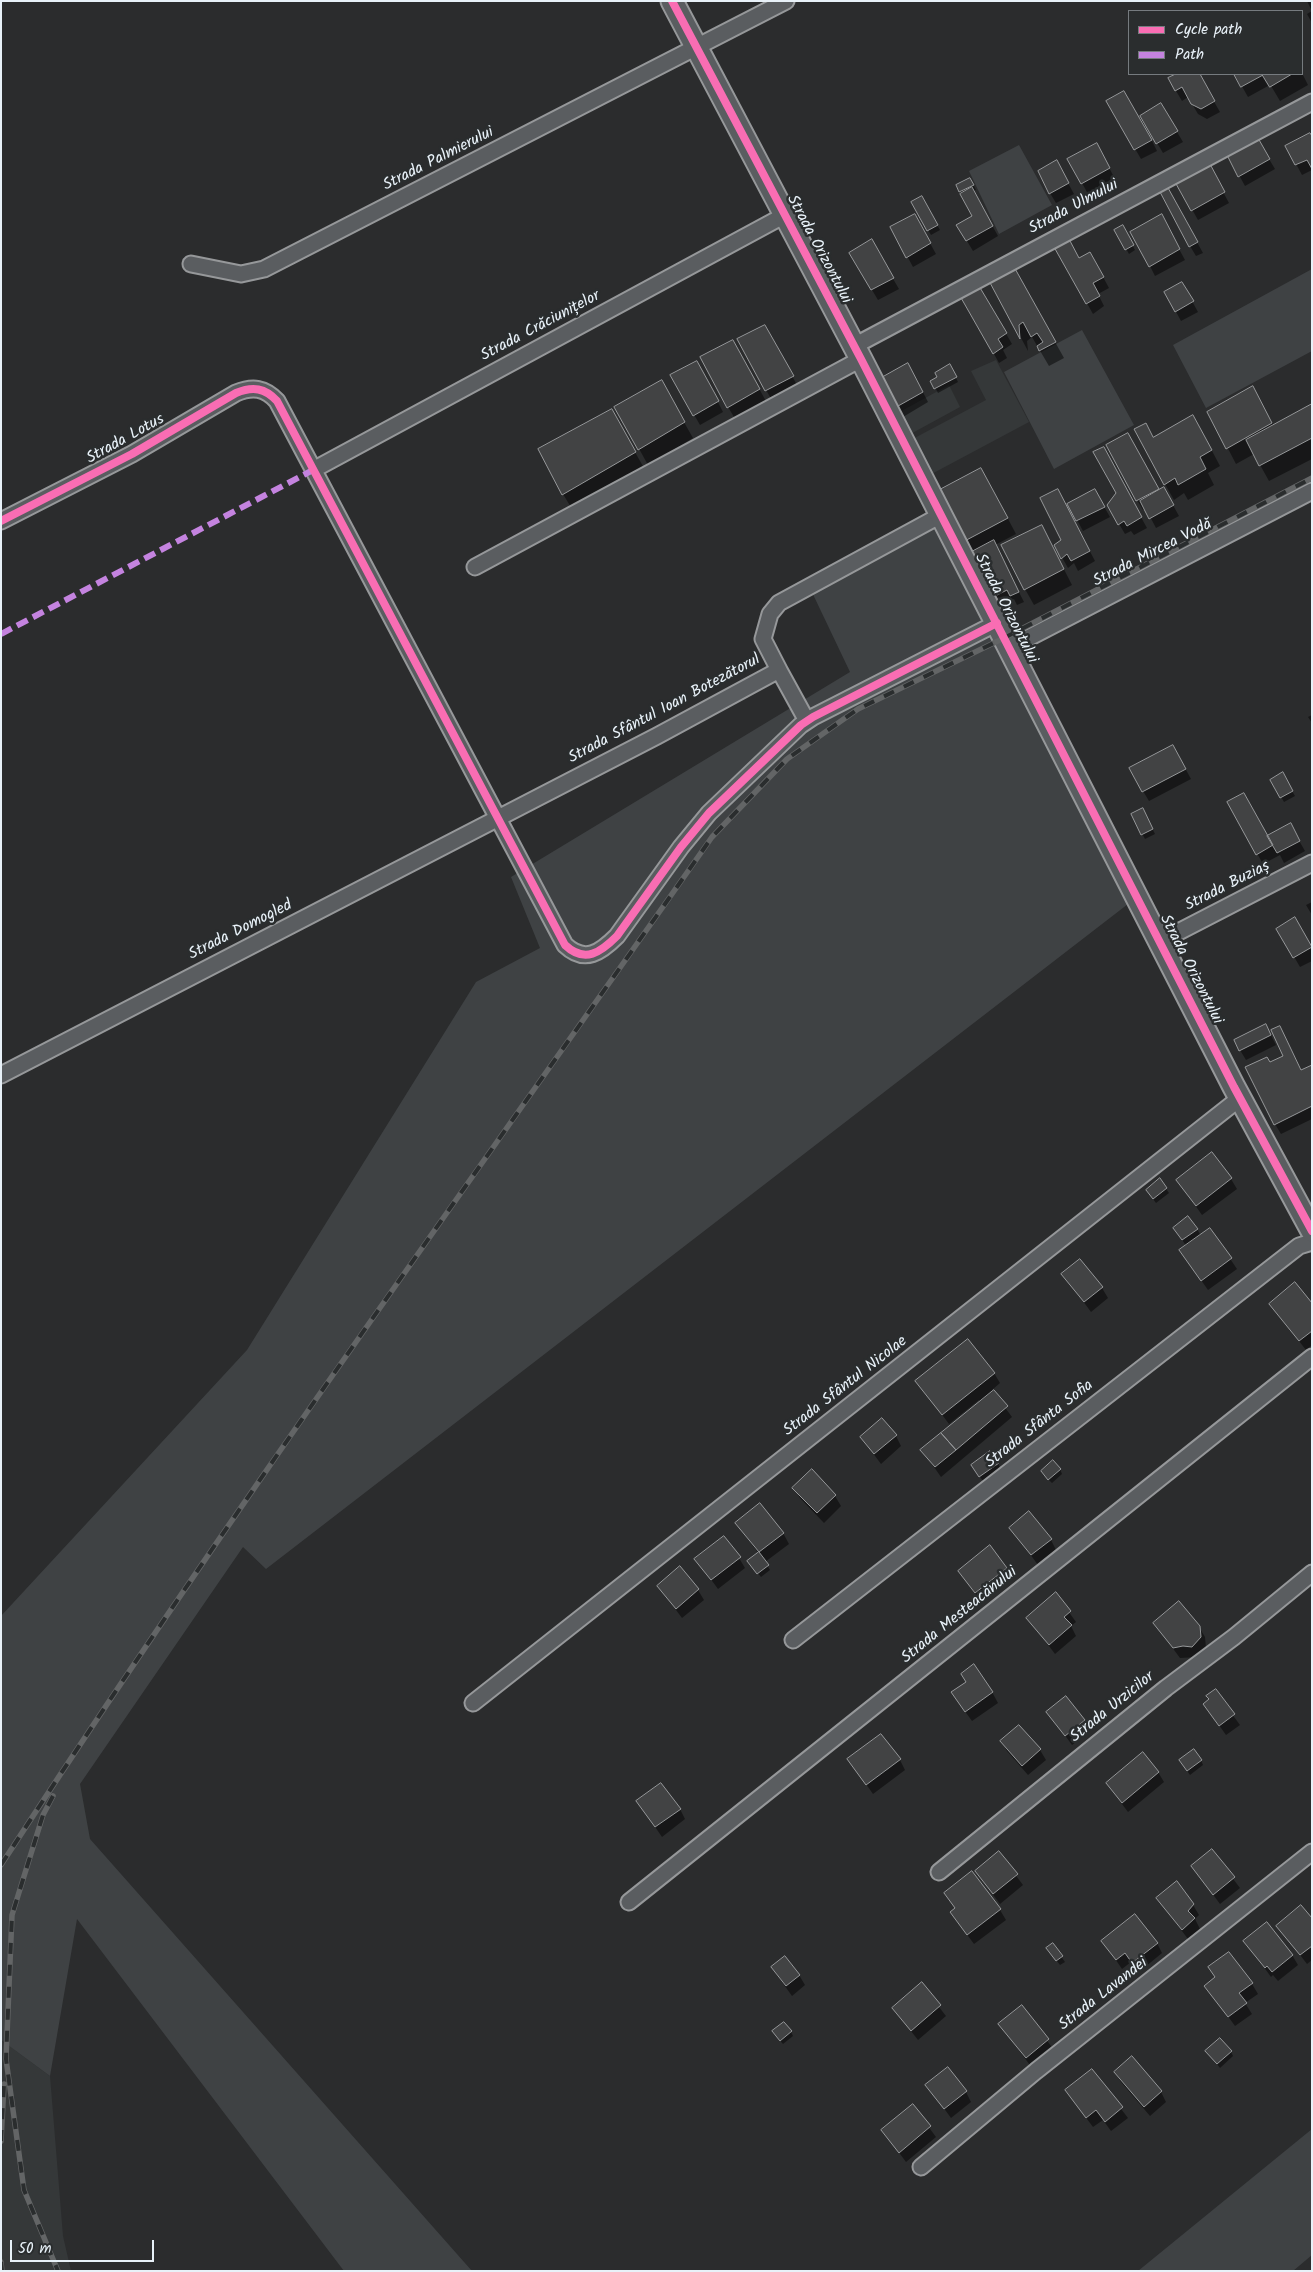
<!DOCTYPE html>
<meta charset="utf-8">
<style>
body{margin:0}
#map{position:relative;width:1313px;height:2272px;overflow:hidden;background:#2b2c2d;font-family:Kalam,sans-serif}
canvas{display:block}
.frame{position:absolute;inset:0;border:2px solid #e8f1f8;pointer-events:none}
.legend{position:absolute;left:1128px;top:10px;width:175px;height:65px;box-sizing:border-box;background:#2a2d2e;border:1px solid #767b7f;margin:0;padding:6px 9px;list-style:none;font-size:15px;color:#e8f1f8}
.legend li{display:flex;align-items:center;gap:10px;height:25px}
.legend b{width:25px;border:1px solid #767b7f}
.scale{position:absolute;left:10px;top:2240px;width:144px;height:22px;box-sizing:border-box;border:2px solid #e8f1f8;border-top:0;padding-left:6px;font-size:15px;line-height:18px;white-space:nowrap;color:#e8f1f8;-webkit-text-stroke:4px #2a2d2e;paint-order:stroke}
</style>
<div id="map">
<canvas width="1313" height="2272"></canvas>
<div class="frame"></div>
<ul class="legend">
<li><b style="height:6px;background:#f96db3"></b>Cycle path</li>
<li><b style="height:6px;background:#c483df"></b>Path</li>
</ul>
<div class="scale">50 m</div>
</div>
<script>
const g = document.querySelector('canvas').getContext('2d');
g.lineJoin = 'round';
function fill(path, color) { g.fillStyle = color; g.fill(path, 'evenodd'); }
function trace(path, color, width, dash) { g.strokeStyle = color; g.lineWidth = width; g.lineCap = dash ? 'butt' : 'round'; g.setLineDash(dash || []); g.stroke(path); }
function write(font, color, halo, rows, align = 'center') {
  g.font = font + ' Kalam,sans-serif'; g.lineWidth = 5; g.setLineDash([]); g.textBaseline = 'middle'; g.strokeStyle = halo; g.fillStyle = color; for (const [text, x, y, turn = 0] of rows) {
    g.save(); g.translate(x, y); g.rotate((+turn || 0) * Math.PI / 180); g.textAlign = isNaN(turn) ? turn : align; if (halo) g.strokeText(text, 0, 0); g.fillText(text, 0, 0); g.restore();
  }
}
const built = new Path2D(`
 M996 360 1029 422 926 477 907 442 986 400 971 371Z
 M949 385 960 407 905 437 894 415Z
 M1 2040 50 2076 63 2236 71 2271H1Z`);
const green = new Path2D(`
 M1019 145 1052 205 999 234 969 171Z
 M1312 269V351L1206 408 1173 345Z
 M1082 330 1134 425 1054 469 1004 372Z
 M932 523 1128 904 266 1569 243 1547 80 1784 90 1839 472 2271H344L77 1919 50 2076 1 2040V1616L247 1350 476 982 540 948 511 877 850 672 809 586Z
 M1312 2129V2255L1293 2271H1138Z`);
const shadow = new Path2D(`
 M1307 1H1312V23L1307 14 1312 11Z
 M1302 73 1308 85 1280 101 1264 74Z
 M1178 74H1198L1220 112 1207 119 1198 114 1188 97 1182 101 1169 79Z
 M1235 74H1261L1268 86 1248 97Z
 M1108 102 1139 118 1161 105 1183 142 1163 153 1146 124 1144 125 1157 151 1141 159Z
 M1257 139 1275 169 1245 186 1228 155Z
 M1312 139V170L1302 175 1287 147Z
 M1102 154 1115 179 1088 194 1069 159Z
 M1209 166 1229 203 1198 220 1177 183Z
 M1062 172 1074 194 1056 203 1050 193Z
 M970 179 976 190 973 191 998 236 973 251 958 226 974 217 957 186Z
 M1167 188 1203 253 1196 256 1190 246Z
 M921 198 940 230 931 235 913 203Z
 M915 216 936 254 913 267 892 228Z
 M1161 216 1185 260 1155 276 1150 266Z
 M1122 227 1135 250 1129 254 1116 230Z
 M871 241 899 289 878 300 850 253Z
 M1056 248 1079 259 1090 253 1109 288 1098 294 1104 306 1093 314Z
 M1013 267 1064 358 1049 366 1032 337 1027 341 1028 351 990 280Z
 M1182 283 1198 312 1181 321 1166 293Z
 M979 287 1012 344 1003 350 1007 358 999 363 962 296Z
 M764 326 801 392 775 406 738 339Z
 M742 357 768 405 737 422 728 407Z
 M950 366 958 382 938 393 932 381 939 378Z
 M703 373 723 412 700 425 672 376Z
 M914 375 928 402 898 420 892 410Z
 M661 382 693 438 648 465 616 407Z
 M1261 403 1274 426 1312 406V459L1269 481 1254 454 1236 464 1209 412Z
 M611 410 644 468 572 509 563 494Z
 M1202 432 1220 466 1208 473 1214 485 1188 500 1184 493 1174 500 1165 484 1153 438Z
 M1128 435 1159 492 1164 489 1179 516 1156 528 1146 509 1143 510 1137 500Z
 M1103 449 1147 528 1134 535 1131 531 1125 534 1108 505 1117 493Z
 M990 485 1016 534 995 545 1024 602 1017 605 1014 599 1003 604 999 597 991 603 960 544Z
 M1095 491 1110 517 1083 531 1069 505Z
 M1063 500 1095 561 1078 571 1074 563 1068 568 1055 545 1063 541Z
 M1050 542 1072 585 1034 605 1025 589Z
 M1312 715V723L1308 717Z
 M1179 757 1191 779 1149 801 1143 791Z
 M1282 774 1295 796 1284 802 1272 780Z
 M1229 803 1267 837 1290 825 1305 851 1284 863 1280 855 1263 864Z
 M1132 814H1145L1155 834 1145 839Z
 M1312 902V915L1306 905Z
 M1294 919 1312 949V961L1300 967 1278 929Z
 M1266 1026 1276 1045 1246 1060 1240 1050Z
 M1285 1037 1302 1071 1312 1066V1119L1281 1134 1275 1124 1269 1064 1285 1056Z
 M1231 1179 1237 1189 1202 1215 1178 1181Z
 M1160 1180 1169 1193 1156 1203 1150 1195Z
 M1175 1228 1197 1229 1201 1236 1210 1229 1237 1269 1208 1290 1180 1250 1186 1246Z
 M1063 1274 1102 1288 1108 1298 1091 1312Z
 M1270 1304 1312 1305V1345L1306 1350Z
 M994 1373 1000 1383 992 1390 1012 1417 941 1477 922 1450 980 1402 979 1400 949 1424 917 1381Z
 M896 1436 901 1446 881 1464 861 1437Z
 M998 1463 1000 1468 983 1481 975 1470Z
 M1060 1469 1062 1474 1052 1483 1045 1476Z
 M812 1471 835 1496 841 1506 824 1523 800 1498 794 1488Z
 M736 1523 783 1533 789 1544 765 1562 770 1570 761 1577 752 1566 759 1554Z
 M1011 1528 1051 1540 1056 1550 1038 1565Z
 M739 1558 745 1568 718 1589 696 1559Z
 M1006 1568 1012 1578 981 1602 959 1571Z
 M658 1586 698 1590 704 1600 682 1618Z
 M1056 1594 1076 1622 1071 1626 1076 1636 1055 1654 1028 1618Z
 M1154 1623 1199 1627 1205 1637 1206 1648 1198 1657 1180 1658Z
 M1215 1691 1240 1725 1226 1735 1204 1704 1210 1700Z
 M992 1692 998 1703 972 1721 959 1703Z
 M1048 1712 1084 1721 1090 1731 1072 1745Z
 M1019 1726 1040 1750 1046 1760 1028 1775 1007 1751 1002 1741Z
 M849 1760H900L905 1770 873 1794Z
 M1201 1760 1203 1765 1190 1775 1183 1765Z
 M1158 1772 1164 1782 1128 1812 1107 1784Z
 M638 1802 680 1809 685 1819 662 1837Z
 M1212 1851 1240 1888 1220 1904 1192 1866Z
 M999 1853 1023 1885 1000 1904 976 1872Z
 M946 1893 1000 1910 1006 1920 974 1944 951 1913 956 1909Z
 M1157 1898 1193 1905 1199 1915 1195 1919 1200 1929 1188 1939Z
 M1312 1920V1960L1307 1964 1278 1926Z
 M1103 1941 1157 1943 1162 1953 1139 1972 1131 1962 1122 1969Z
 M1245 1941 1292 1955 1298 1965 1278 1981 1273 1975 1271 1977Z
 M1053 1945 1065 1962 1060 1965 1051 1953Z
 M772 1968 799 1975 805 1985 792 1996Z
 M921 1984 946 2016 918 2040 893 2008Z
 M1252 1984 1258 1994 1245 2003 1252 2014 1235 2026 1206 1986Z
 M1022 2007 1054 2050 1032 2068 1000 2024Z
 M791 2032 793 2036 783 2044 776 2036Z
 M1207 2051 1231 2052 1233 2056 1220 2068Z
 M1092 2071 1128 2118 1111 2131 1103 2120 1093 2127 1066 2091Z
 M1115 2072 1161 2092 1166 2102 1150 2116 1121 2082Z
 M927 2085 966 2092 971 2102 951 2118Z
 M913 2106 936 2137 906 2162 883 2131Z`);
const building = new Path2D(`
 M1176 74H1200L1215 101 1201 109 1191 104 1182 87 1175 91 1168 78Z
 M1234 74H1262L1263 75 1241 87Z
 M1262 74H1292L1270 87Z
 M1124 91 1152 140 1134 150 1106 101Z
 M1161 103 1178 131 1156 144 1140 116Z
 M1310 133 1312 136V169L1307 160 1295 165 1285 146Z
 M1258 138 1270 159 1238 177 1227 155Z
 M1097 143 1110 168 1081 184 1067 159Z
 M1057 160 1069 183 1049 194 1038 171Z
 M1210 164 1225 192 1191 211 1175 182Z
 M970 178 974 185 959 192 956 185Z
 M1167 186 1198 242 1189 247 1160 192Z
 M972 187 993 226 966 241 956 225 972 216 960 194Z
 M922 196 938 225 927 231 911 202Z
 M915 214 931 243 906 258 890 227Z
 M1162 214 1180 249 1149 267 1130 232Z
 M1123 225 1134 245 1125 250 1114 230Z
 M872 239 894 278 871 290 849 253Z
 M1069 239 1079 258 1090 252 1104 277 1093 283 1100 296 1086 304 1054 247Z
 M1013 265 1056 342 1039 351 1037 346 1043 342 1037 333 1031 337 1023 322 1019 325 1020 339 988 279Z
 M1182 282 1194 301 1175 312 1164 292Z
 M979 286 1007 333 998 339 1003 347 993 354 960 296Z
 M765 325 794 376 765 391 737 339Z
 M733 340 760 389 727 408 700 357Z
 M697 361 719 401 693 416 670 375Z
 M908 363 923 392 891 410 876 381Z
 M950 364 957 377 934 389 930 381 937 377 935 373Z
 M662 380 685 422 638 450 614 407Z
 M1253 386 1272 423 1226 449 1207 412Z
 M1312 404V438L1259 466 1246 440Z
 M612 409 636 452 562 495 538 449Z
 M1193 415 1212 450 1200 457 1206 469 1178 485 1175 478 1164 485 1134 429 1146 423 1153 437Z
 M1128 433 1159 489 1136 501 1106 445Z
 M1104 447 1142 517 1127 526 1124 521 1118 525 1107 505 1116 493 1093 452Z
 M981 468 1008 518 959 544 932 494Z
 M1164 487 1174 505 1149 519 1140 501Z
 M1058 489 1090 551 1071 561 1067 554 1061 559 1054 545 1061 540 1040 498Z
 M1095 489 1105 507 1076 521 1067 504Z
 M1042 525 1064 569 1024 590 1001 545Z
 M994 540 1019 592 1010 596 1007 590 997 595 992 588 984 594 964 556Z
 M1173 745 1186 769 1142 792 1129 768Z
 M1283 772 1293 791 1280 798 1270 780Z
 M1244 793 1273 845 1256 855 1227 802Z
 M1143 808 1153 829 1141 835 1131 814Z
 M1291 823 1300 841 1277 853 1267 836Z
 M1295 917 1312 947 1293 958 1276 929Z
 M1266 1024 1271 1035 1239 1051 1234 1040Z
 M1280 1026 1301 1070 1312 1065V1106L1274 1125 1245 1067 1267 1057 1270 1062 1283 1056 1271 1030Z
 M1212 1152 1232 1178 1196 1206 1176 1180Z
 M1160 1178 1167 1188 1153 1199 1146 1190Z
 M1188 1216 1198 1229 1182 1240 1173 1228Z
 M1210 1228 1232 1258 1201 1281 1179 1250Z
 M1080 1259 1103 1287 1084 1302 1061 1274Z
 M1295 1282 1312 1303V1331L1299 1341 1269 1304Z
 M968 1339 995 1373 942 1415 915 1381Z
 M994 1390 1008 1406 956 1450 941 1433Z
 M882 1418 897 1435 874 1454 860 1437Z
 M941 1433 956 1450 935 1467 920 1450Z
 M990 1451 999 1463 979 1477 971 1465Z
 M1053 1460 1061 1469 1048 1480 1041 1471Z
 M812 1469 836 1495 817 1513 792 1488Z
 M760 1503 784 1533 759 1552 735 1523Z
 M1029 1511 1052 1539 1031 1555 1009 1528Z
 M724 1536 741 1557 711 1580 694 1559Z
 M990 1545 1007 1568 975 1593 958 1571Z
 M759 1552 769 1565 757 1574 747 1561Z
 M680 1566 699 1589 676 1609 657 1586Z
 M1056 1592 1071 1611 1064 1617 1072 1625 1049 1645 1026 1618Z
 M1179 1601 1200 1626 1201 1637 1192 1647 1183 1646 1173 1648 1153 1623Z
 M974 1664 993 1692 965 1712 951 1692 966 1682 961 1674Z
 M1216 1689 1235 1714 1219 1726 1203 1704 1209 1699 1206 1696Z
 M1066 1696 1085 1720 1065 1736 1046 1712Z
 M1019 1725 1041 1749 1022 1766 1000 1741Z
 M881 1734 901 1759 866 1785 847 1759Z
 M1194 1749 1202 1760 1187 1771 1179 1760Z
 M1143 1752 1159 1772 1122 1803 1106 1783Z
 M661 1783 681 1809 655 1827 636 1801Z
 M1212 1849 1235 1877 1213 1895 1191 1866Z
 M999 1851 1018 1874 993 1894 975 1871Z
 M972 1871 1001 1909 967 1935 950 1912 955 1908 944 1893Z
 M1177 1881 1194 1904 1188 1911 1195 1918 1182 1930 1156 1898Z
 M1301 1905 1312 1918V1946L1300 1955 1276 1926Z
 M1135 1914 1158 1943 1132 1963 1125 1953 1116 1960 1101 1941Z
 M1267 1922 1293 1955 1272 1972 1267 1966 1265 1968 1243 1941Z
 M1053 1943 1063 1956 1056 1961 1046 1948Z
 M1229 1952 1253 1983 1239 1993 1247 2003 1228 2017 1204 1986 1215 1977 1208 1967Z
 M785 1956 800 1975 786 1986 771 1967Z
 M922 1982 941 2005 911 2031 892 2008Z
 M1022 2005 1049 2039 1026 2058 998 2024Z
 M784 2022 792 2031 780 2041 772 2031Z
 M1220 2038 1232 2051 1217 2064 1205 2051Z
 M1132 2056 1162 2091 1144 2107 1114 2072Z
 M948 2067 967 2091 944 2109 925 2085Z
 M1092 2069 1123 2107 1105 2122 1096 2110 1086 2118 1065 2090Z
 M913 2104 931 2126 899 2153 881 2130Z`);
const street = new Path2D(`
 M191 264 241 274 264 269 786 1
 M854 346 1312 102
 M313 470 785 215
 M1 521 132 454 236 393C253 386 265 388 277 401L565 945C585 964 601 952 617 936L681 847 709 813 801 725 813 717 997 623
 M475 567 861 359
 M1009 648 1312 491
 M779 670 807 721
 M1159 942 1312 863
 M1 1075 657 736 779 670 763 639 770 614 779 603 941 515
 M793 1640 1299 1246 1312 1242
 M473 1703 1240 1098
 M939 1872 1166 1688 1234 1637 1312 1573
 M629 1902 1312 1357
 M921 2167 1036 2071 1312 1852`);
const secondary = new Path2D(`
 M672 1 861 359 1234 1087 1312 1231`);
const rail = new Path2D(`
 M53 1796 43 1815 12 1915 6 2059 24 2190 58 2271
 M1 1865C228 1515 473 1178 712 837L787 759 858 709 1004 638 1312 478
 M1 2141 4 2084
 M1 2262 2 2271`);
const quiet = new Path2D(`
 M1 634 313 470`);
const cycleway = new Path2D(`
 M672 1 861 359 1234 1087 1312 1231
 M1 521 132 454 236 393C253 386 265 388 277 401L565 945C585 964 601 952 617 936L681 847 709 813 801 725 813 717 997 623`);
const streetNames = [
 ["Strada Palmierului",439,160,-27],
 ["Strada Ulmului",1074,208,-28],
 ["Strada Orizontului",818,250,62],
 ["Strada Crăciunițelor",541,327,-28],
 ["Strada Lotus",126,440,-29],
 ["Strada Mircea Vodă",1153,554,-27],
 ["Strada Orizontului",1005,609,63],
 ["Strada Sfântul Ioan Botezătorul",665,710,-28],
 ["Strada Buziaș",1228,887,-27],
 ["Strada Domogled",241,931,-27],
 ["Strada Orizontului",1190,970,63],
 ["Strada Sfântul Nicolae",846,1387,-38],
 ["Strada Sfânta Sofia",1040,1425,-38],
 ["Strada Mesteacănului",960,1616,-39],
 ["Strada Urzicilor",1113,1708,-39],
 ["Strada Lavandei",1104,1995,-38]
];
fill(built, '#353839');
fill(green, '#3f4244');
fill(shadow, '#0007');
fill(building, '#424344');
trace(building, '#96989a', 1);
trace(street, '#96989a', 19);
trace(secondary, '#96989a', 25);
trace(street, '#5a5d60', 15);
trace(secondary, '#5a5d60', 21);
trace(rail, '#636566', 5.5);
trace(rail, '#2a2d2e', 4, [11]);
trace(quiet, '#c483df', 6, [12, 6]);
trace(cycleway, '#f96db3', 8);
write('16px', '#e8f1f8', '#2a2d2e', streetNames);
</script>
